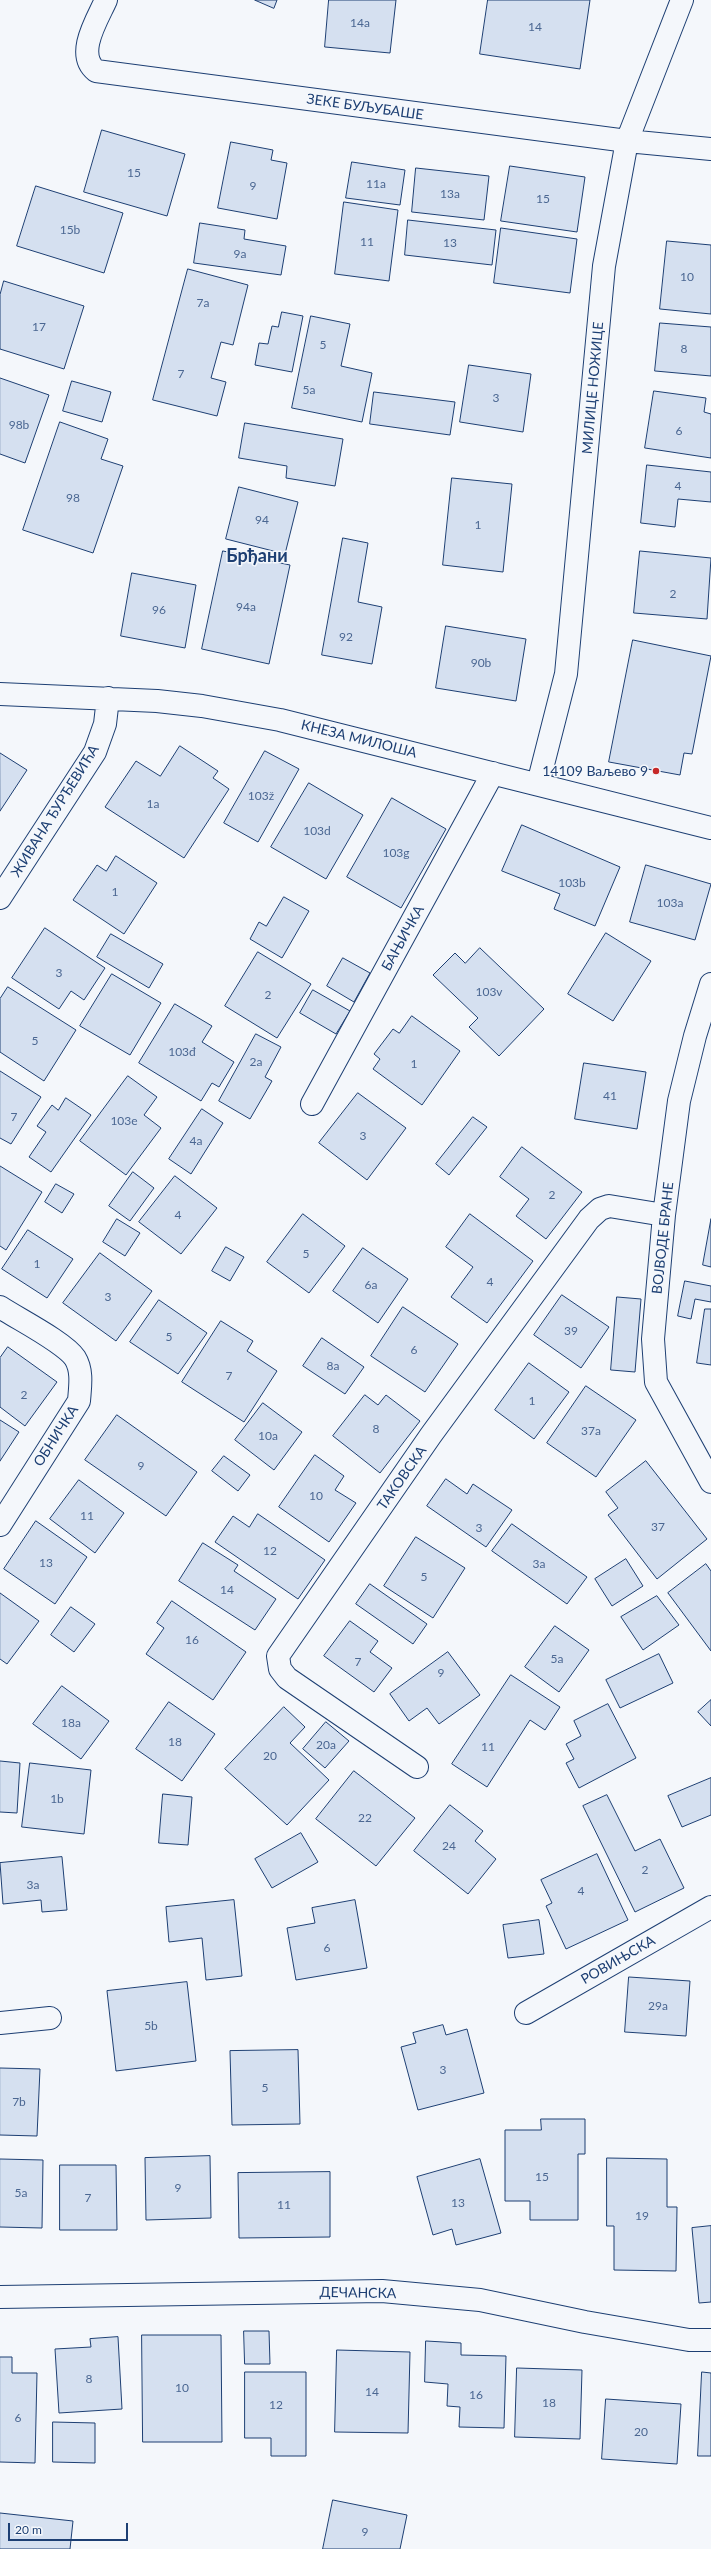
<!DOCTYPE html>
<meta charset="utf-8">
<style>
body{margin:0}
#map{position:relative;width:711px;height:2549px;overflow:hidden;background:#f4f7fb;font-family:Lato,sans-serif}
canvas{display:block}
.scale{position:absolute;left:8px;top:2523px;width:120px;height:18px;box-sizing:border-box;border:2px solid #1d3f73;border-top:0;padding-left:5px;font-size:12px;line-height:14px;white-space:nowrap;color:#1d3f73;-webkit-text-stroke:3px #f4f7fb;paint-order:stroke}
</style>
<div id="map">
<canvas width="711" height="2549"></canvas>
<div class="scale">20 m</div>
</div>
<script>
const g = document.querySelector('canvas').getContext('2d');
g.lineJoin = 'round';
function fill(path, color) { g.fillStyle = color; g.fill(path, 'evenodd'); }
function trace(path, color, width, dash) { g.strokeStyle = color; g.lineWidth = width; g.lineCap = dash ? 'butt' : 'round'; g.setLineDash(dash || []); g.stroke(path); }
function write(font, color, halo, rows, align = 'center') {
  g.font = font + ' Lato,sans-serif'; g.lineWidth = 3; g.setLineDash([]); g.textBaseline = 'middle'; g.strokeStyle = halo; g.fillStyle = color; for (const [text, x, y, turn = 0] of rows) {
    g.save(); g.translate(x, y); g.rotate((+turn || 0) * Math.PI / 180); g.textAlign = isNaN(turn) ? turn : align; if (halo) g.strokeText(text, 0, 0); g.fillText(text, 0, 0); g.restore();
  }
}
const building = new Path2D(`
 M255 0H277L274 8Z
 M329 0H396L390 53 325 47Z
 M488 0H590L580 69 480 54Z
 M102 130 185 154 167 216 84 192Z
 M231 142 273 150 271 160 287 163 277 219 218 208Z
 M352 162 405 170 400 205 346 198Z
 M510 166 585 177 577 232 501 221Z
 M416 168 489 176 484 220 412 212Z
 M36 186 123 213 104 273 17 246Z
 M344 202 398 210 389 281 335 274Z
 M408 220 496 230 492 265 405 255Z
 M200 223 245 230 244 239 286 246 281 275 194 263Z
 M501 228 577 239 570 293 494 283Z
 M667 241 711 245V314L660 309Z
 M188 269 248 285 233 345 221 342 211 378 226 382 217 416 153 400Z
 M4 281 84 306 64 369 0 349V295Z
 M282 312 303 316 292 372 255 365 259 343 268 344 272 326 278 327Z
 M311 316 350 324 341 366 372 373 362 422 292 408Z
 M660 323 711 327V376L655 371Z
 M469 365 531 374 523 432 460 422Z
 M0 378 49 395 25 463 0 454Z
 M72 381 111 392 102 422 63 411Z
 M654 391 706 398 704 412 711 414V458L645 448Z
 M374 392 455 402 450 435 370 424Z
 M60 422 108 439 101 459 123 466 93 553 23 530Z
 M245 423 343 439 335 486 286 478 287 466 239 458Z
 M647 465 711 472V502L678 499 675 527 641 523Z
 M452 478 512 484 503 572 443 565Z
 M239 487 298 502 285 554 226 539Z
 M343 538 368 543 358 602 382 607 372 664 322 655Z
 M223 551 290 565 269 664 202 649Z
 M640 551 711 558 707 619 634 613Z
 M132 573 196 585 185 648 121 636Z
 M446 626 526 639 516 701 436 688Z
 M633 640 711 656 692 754 684 753 680 775 609 762Z
 M180 746 218 771 213 778 229 789 184 858 105 807 136 761 160 776Z
 M265 751 299 769 258 842 224 823Z
 M0 753 27 770 0 811Z
 M309 783 363 815 326 879 271 847Z
 M392 798 446 829 401 908 347 877Z
 M522 825 620 867 595 926 554 909 560 894 502 871Z
 M116 856 157 883 124 934 73 900 97 865 106 871Z
 M646 865 711 884 695 940 630 922Z
 M284 897 309 911 282 958 250 939 259 922 266 926Z
 M45 928 105 968 84 1000 71 991 59 1009 12 978Z
 M606 933 651 961 613 1021 568 994Z
 M111 934 163 964 149 988 97 957Z
 M480 948 544 1009 499 1056 469 1027 478 1018 433 975 455 953 465 963Z
 M258 952 311 984 277 1038 225 1006Z
 M343 958 370 973 354 1002 327 986Z
 M112 974 161 1003 130 1055 80 1026Z
 M8 987 76 1030 44 1081 0 1052V999Z
 M313 990 350 1011 336 1034 300 1013Z
 M175 1004 212 1026 202 1042 234 1062 219 1087 212 1083 201 1101 139 1063Z
 M412 1016 460 1051 422 1105 373 1069 380 1059 374 1054 393 1029 399 1033Z
 M256 1034 281 1047 265 1077 272 1081 250 1119 219 1101Z
 M584 1063 646 1072 637 1129 575 1119Z
 M0 1071 41 1097 11 1144 0 1138Z
 M128 1076 157 1097 144 1115 161 1128 126 1175 80 1141Z
 M358 1093 406 1128 367 1180 319 1143Z
 M66 1098 91 1115 51 1172 29 1157 46 1132 37 1126 52 1105 58 1110Z
 M202 1109 223 1123 191 1174 169 1159Z
 M473 1117 487 1127 449 1175 436 1164Z
 M522 1147 582 1192 546 1239 516 1216 529 1199 500 1177Z
 M0 1166 42 1192 6 1250 0 1246Z
 M133 1172 154 1188 130 1221 109 1206Z
 M175 1176 217 1208 181 1254 139 1222Z
 M56 1184 74 1194 62 1213 45 1202Z
 M303 1214 345 1246 309 1293 267 1262Z
 M470 1214 533 1261 487 1323 451 1297 473 1267 446 1247Z
 M117 1219 140 1233 125 1256 103 1242Z
 M711 1219V1267L703 1265Z
 M28 1230 73 1259 47 1298 2 1269Z
 M226 1247 244 1257 230 1281 212 1271Z
 M363 1248 408 1279 378 1323 333 1291Z
 M100 1253 152 1291 116 1341 63 1303Z
 M685 1281 711 1286V1302L695 1299 691 1319 678 1316Z
 M562 1295 609 1327 581 1368 534 1335Z
 M617 1297 641 1299 635 1372 611 1370Z
 M159 1300 207 1333 178 1374 130 1342Z
 M403 1307 458 1344 425 1392 371 1356Z
 M705 1309H711V1365L697 1363Z
 M221 1321 253 1341 247 1351 277 1371 244 1422 182 1382Z
 M322 1338 364 1367 345 1394 303 1366Z
 M8 1347 57 1382 25 1426 0 1407V1358Z
 M529 1363 569 1392 534 1439 495 1410Z
 M586 1386 636 1420 596 1477 547 1443Z
 M365 1395 378 1405 386 1395 420 1421 380 1473 333 1436Z
 M263 1403 302 1432 274 1470 235 1440Z
 M117 1415 197 1472 166 1516 85 1460Z
 M0 1420 19 1432 0 1461Z
 M315 1455 344 1476 335 1490 356 1503 329 1542 279 1507Z
 M224 1456 250 1475 238 1491 212 1471Z
 M646 1461 707 1539 657 1579 608 1515 618 1508 606 1492Z
 M446 1479 467 1494 473 1484 512 1510 486 1547 427 1506Z
 M79 1480 124 1513 95 1553 50 1519Z
 M258 1514 325 1560 298 1599 215 1542 233 1516 249 1527Z
 M36 1521 87 1557 55 1604 4 1569Z
 M512 1524 587 1577 567 1604 492 1551Z
 M416 1537 465 1568 433 1618 384 1586Z
 M203 1543 238 1565 234 1571 276 1599 255 1630 179 1581Z
 M626 1559 643 1586 612 1606 595 1579Z
 M706 1564 711 1571V1651L668 1593Z
 M370 1584 427 1624 413 1644 356 1604Z
 M0 1593 39 1621 7 1664 0 1659Z
 M657 1596 679 1625 643 1650 621 1617Z
 M172 1601 246 1652 213 1700 146 1654 164 1628 157 1623Z
 M71 1607 95 1624 74 1652 51 1635Z
 M350 1621 378 1641 370 1652 392 1668 374 1692 324 1656Z
 M555 1626 589 1650 559 1692 525 1667Z
 M448 1652 480 1695 439 1724 427 1708 409 1721 390 1694Z
 M659 1654 673 1683 620 1708 606 1680Z
 M511 1675 560 1707 545 1730 530 1720 487 1787 452 1764Z
 M62 1686 109 1721 81 1759 33 1724Z
 M711 1700V1726L698 1712Z
 M169 1702 215 1734 182 1781 136 1749Z
 M608 1704 636 1758 579 1788 566 1763 574 1759 566 1744 581 1736 574 1721Z
 M284 1707 305 1727 290 1743 329 1780 287 1825 225 1769Z
 M326 1722 349 1741 325 1768 303 1749Z
 M0 1761 20 1763 17 1813 0 1812Z
 M30 1763 91 1770 84 1834 22 1827Z
 M354 1771 415 1818 376 1866 316 1819Z
 M711 1778V1815L682 1827 668 1796Z
 M163 1794 192 1797 188 1845 159 1843Z
 M607 1795 635 1851 660 1839 684 1888 635 1912 583 1806Z
 M450 1805 483 1831 475 1841 496 1859 468 1894 414 1851Z
 M301 1833 318 1862 272 1888 255 1859Z
 M597 1854 628 1920 566 1949 546 1906 552 1903 541 1880Z
 M62 1857 67 1910 42 1912 41 1900 3 1904 0 1863Z
 M234 1900 242 1976 206 1980 202 1938 169 1942 166 1907Z
 M355 1900 367 1968 296 1980 287 1928 315 1923 312 1908Z
 M539 1920 544 1954 508 1958 503 1925Z
 M629 1977 690 1981 686 2036 625 2032Z
 M187 1982 196 2061 116 2071 107 1991Z
 M443 2025 446 2035 467 2029 484 2093 418 2110 401 2047 416 2043 413 2033Z
 M298 2050 300 2124 232 2125 230 2051Z
 M0 2068 40 2069 37 2136 0 2135Z
 M541 2119H585V2154H578V2220H530V2201H505V2130H541Z
 M210 2156 211 2218 146 2220 145 2158Z
 M607 2158 667 2159V2207H677L676 2271 614 2270V2226H607Z
 M0 2159 43 2160 42 2228 0 2227Z
 M480 2159 501 2233 456 2245 452 2229 433 2235 417 2177Z
 M60 2165H116L117 2230H60Z
 M330 2172V2237L239 2238 238 2173Z
 M711 2226V2302L699 2303 692 2228Z
 M244 2331H269L270 2364H245Z
 M142 2335H221L222 2442H143Z
 M118 2337 122 2409 59 2413 55 2349 91 2347 90 2339Z
 M426 2341 461 2343V2355L506 2356 504 2428 459 2427 460 2407 447 2406 448 2384 425 2382Z
 M337 2350 410 2352 408 2433 335 2432Z
 M0 2357H12V2373H37L35 2463 0 2462Z
 M517 2368 582 2370 580 2439 515 2437Z
 M245 2372H306V2456H271V2438H245Z
 M702 2372 711 2373V2456H698Z
 M606 2399 681 2404 677 2464 602 2459Z
 M53 2422 95 2423V2463L53 2462Z
 M333 2500 407 2515 400 2549H323Z
 M0 2513 73 2521 70 2549H0Z`);
const minor = new Path2D(`
 M106 0C97 20 75 54 96 71L627 141 711 149
 M0 694 157 701 202 706 280 720 711 828
 M538 784 566 674 604 266 627 141 682 0
 M0 898 95 752 105 724 108 698
 M711 984 695 1036 679 1101 664 1215 653 1339 656 1382 711 1482
 M312 1104 493 773
 M0 1307C18 1319 64 1342 75 1358 83 1371 80 1387 79 1401L0 1525
 M417 1767 287 1678 280 1669 278 1656 431 1435 589 1219 600 1209 609 1206 664 1215
 M526 2013 711 1907
 M0 2023 50 2018
 M0 2297 382 2291 480 2300 585 2322 689 2340H711`);
const markers = [
 [656,771,4,"#c62828"]
];
const numberNames = [
 ["14a",360,23],
 ["14",535,27],
 ["15",134,173],
 ["11a",376,184],
 ["9",253,186],
 ["13a",450,194],
 ["15",543,199],
 ["15b",70,230],
 ["11",367,242],
 ["13",450,243],
 ["9a",240,254],
 ["10",687,277],
 ["7a",203,303],
 ["17",39,327],
 ["5",323,345],
 ["8",684,349],
 ["7",181,374],
 ["5a",309,390],
 ["3",496,398],
 ["98b",19,425],
 ["6",679,431],
 ["4",678,486],
 ["98",73,498],
 ["94",262,520],
 ["1",478,525],
 ["2",673,594],
 ["94a",246,607],
 ["96",159,610],
 ["92",346,637],
 ["90b",481,663],
 ["103ž",261,796],
 ["1a",153,804],
 ["103d",317,831],
 ["103g",396,853],
 ["103b",572,883],
 ["1",115,892],
 ["103a",670,903],
 ["3",59,973],
 ["103v",489,992],
 ["2",268,995],
 ["5",35,1041],
 ["103đ",182,1052],
 ["2a",256,1062],
 ["1",414,1064],
 ["41",610,1096],
 ["7",14,1117],
 ["103e",124,1121],
 ["3",363,1136],
 ["4a",196,1141],
 ["2",552,1195],
 ["4",178,1215],
 ["5",306,1254],
 ["1",37,1264],
 ["4",490,1282],
 ["6a",371,1285],
 ["3",108,1297],
 ["39",571,1331],
 ["5",169,1337],
 ["6",414,1350],
 ["8a",333,1366],
 ["7",229,1376],
 ["2",24,1395],
 ["1",532,1401],
 ["8",376,1429],
 ["37a",591,1431],
 ["10a",268,1436],
 ["9",141,1466],
 ["10",316,1496],
 ["11",87,1516],
 ["37",658,1527],
 ["3",479,1528],
 ["12",270,1551],
 ["13",46,1563],
 ["3a",539,1564],
 ["5",424,1577],
 ["14",227,1590],
 ["16",192,1640],
 ["5a",557,1659],
 ["7",358,1662],
 ["9",441,1673],
 ["18a",71,1723],
 ["18",175,1742],
 ["20a",326,1745],
 ["11",488,1747],
 ["20",270,1756],
 ["1b",57,1799],
 ["22",365,1818],
 ["24",449,1846],
 ["2",645,1870],
 ["3a",33,1885],
 ["4",581,1891],
 ["6",327,1948],
 ["29a",658,2006],
 ["5b",151,2026],
 ["3",443,2070],
 ["5",265,2088],
 ["7b",19,2102],
 ["15",542,2177],
 ["9",178,2188],
 ["5a",21,2193],
 ["7",88,2198],
 ["13",458,2203],
 ["11",284,2205],
 ["19",642,2216],
 ["8",89,2379],
 ["10",182,2388],
 ["14",372,2392],
 ["16",476,2395],
 ["18",549,2403],
 ["12",276,2405],
 ["6",18,2418],
 ["20",641,2432],
 ["9",365,2532]
];
const streetNames = [
 ["ЗЕКЕ БУЉУБАШЕ",365,107,8],
 ["МИЛИЦЕ НОЖИЦЕ",593,388,-85],
 ["КНЕЗА МИЛОША",359,739,14],
 ["ЖИВАНА ЂУРЂЕВИЋА",55,811,-58],
 ["БАЊИЧКА",403,938,-61],
 ["ВОЈВОДЕ БРАНЕ",663,1238,-84],
 ["ОБНИЧКА",56,1436,-57],
 ["ТАКОВСКА",402,1478,-55],
 ["РОВИЊСКА",618,1960,-30],
 ["ДЕЧАНСКА",358,2293,1]
];
const poiNames = [
 ["14109 Ваљево 9",648,771]
];
const districtNames = [
 ["Брђани",257,556]
];
fill(building, '#d5e0f0');
trace(building, '#1d3f73', 1);
trace(minor, '#1d3f73', 24);
trace(minor, '#f4f7fb', 22);
for (const [x, y, r, color] of markers) { const dot = new Path2D(); dot.arc(x, y, r, 0, 2 * Math.PI); g.fillStyle = color; g.fill(dot); trace(dot, '#f4f7fb', 1.5); }
write('12px', '#4b6792', null, numberNames);
write('14px', '#1d3f73', '#f4f7fb', streetNames);
write('14px', '#1d3f73', '#f4f7fb', poiNames, 'right');
write('bold 18px', '#1d3f73', '#f4f7fb', districtNames);
</script>
